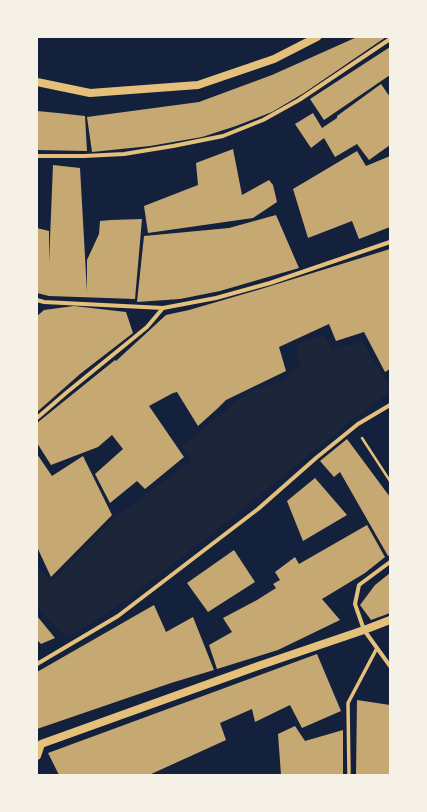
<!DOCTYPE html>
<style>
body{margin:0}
#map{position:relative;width:427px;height:812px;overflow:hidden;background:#14213d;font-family:Inter,sans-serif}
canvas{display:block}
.frame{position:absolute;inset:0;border:38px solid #f6f1e7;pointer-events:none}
</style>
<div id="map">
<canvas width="427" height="812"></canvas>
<div class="frame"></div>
</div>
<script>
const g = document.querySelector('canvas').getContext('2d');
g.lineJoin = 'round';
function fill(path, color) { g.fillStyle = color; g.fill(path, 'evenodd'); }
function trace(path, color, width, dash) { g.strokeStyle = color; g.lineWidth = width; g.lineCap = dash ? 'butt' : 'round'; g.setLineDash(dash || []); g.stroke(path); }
const green = new Path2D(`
 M324 335 333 351 362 341 390 388V391L312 452 223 525 118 606 66 638 37 606V575L41 570 51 582 118 515 192 460 182 446 250 391 286 379 300 365 296 344Z`);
const building = new Path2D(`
 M357 37H386L304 93 272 112 236 126 202 137 150 146 92 152 87 117 199 102 272 75Z
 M390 47V75L324 120 310 99Z
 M381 84 390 97V145L369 160 357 144 335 157 324 138 311 148 295 124 313 113 322 128 337 118V116Z
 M37 111 58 113 85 116 87 151 37 150Z
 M233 149 242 195 269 180 273 185 277 202 253 218 148 233 144 206 198 185 196 163Z
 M357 151 366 166 390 156V227L359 239 352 221 308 238 293 189Z
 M53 165 80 168 87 292V260L99 234 100 221 111 220 142 219 135 299 49 296 37 293V228L49 231V263Z
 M276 215 299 268 220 291 180 299 137 302 144 236 229 228Z
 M390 249V369L385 372 364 332 336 341 329 324 279 347 286 371 226 400 218 408 198 426 177 392 173 393 149 406 184 457 145 489 137 481 110 503 95 474 123 449 112 435 98 447 51 465 37 443V423L115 360 116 361 166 315 189 310 261 289Z
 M74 306 126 312 133 333 80 374 37 412V316L44 310Z
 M347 439 390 497V555L388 556 340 472 334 477 320 461Z
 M37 454 52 476 83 456 112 515 51 577 37 547Z
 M315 478 347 515 303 541 287 501Z
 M367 525 385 557 365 573 322 599 340 620 278 650 217 669 209 645 232 632 223 618 257 600 276 588 273 584 280 580 275 572 295 557 299 564Z
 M234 550 255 582 208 612 187 583Z
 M390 573V613L371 620 360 605 375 585Z
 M154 605 166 632 193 617 214 670 171 683 37 729V672Z
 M37 616 55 638 41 644 37 640Z
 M317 654 341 711 302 728 290 705 255 722 252 709 220 723 226 740 149 775H59L48 753Z
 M357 700 390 705V775H356Z
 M295 726 305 741 343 730V775H281L278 734Z`);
const path = new Path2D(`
 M362 438 390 481`);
const pedestrian = new Path2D(`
 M349 775 348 703 377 648`);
const minor = new Path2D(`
 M37 156H84L124 154 173 146 223 136 263 120 299 100 390 39
 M37 300 44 302 163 308 216 298 270 283 390 242
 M37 418 66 393 147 327 163 308
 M390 562 359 585 355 604 364 630 390 666
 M37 664 118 616 258 509 316 458 358 424 390 405`);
const secondary = new Path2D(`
 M37 82 90 93 198 85 274 59 317 37
 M37 756 41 744 258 666 364 630 390 620`);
fill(green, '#1d2539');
fill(building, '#c6a872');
trace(path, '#e5c07b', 2.5);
trace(pedestrian, '#e5c07b', 3.5);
trace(minor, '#e5c07b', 4);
trace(secondary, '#e5c07b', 8);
</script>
